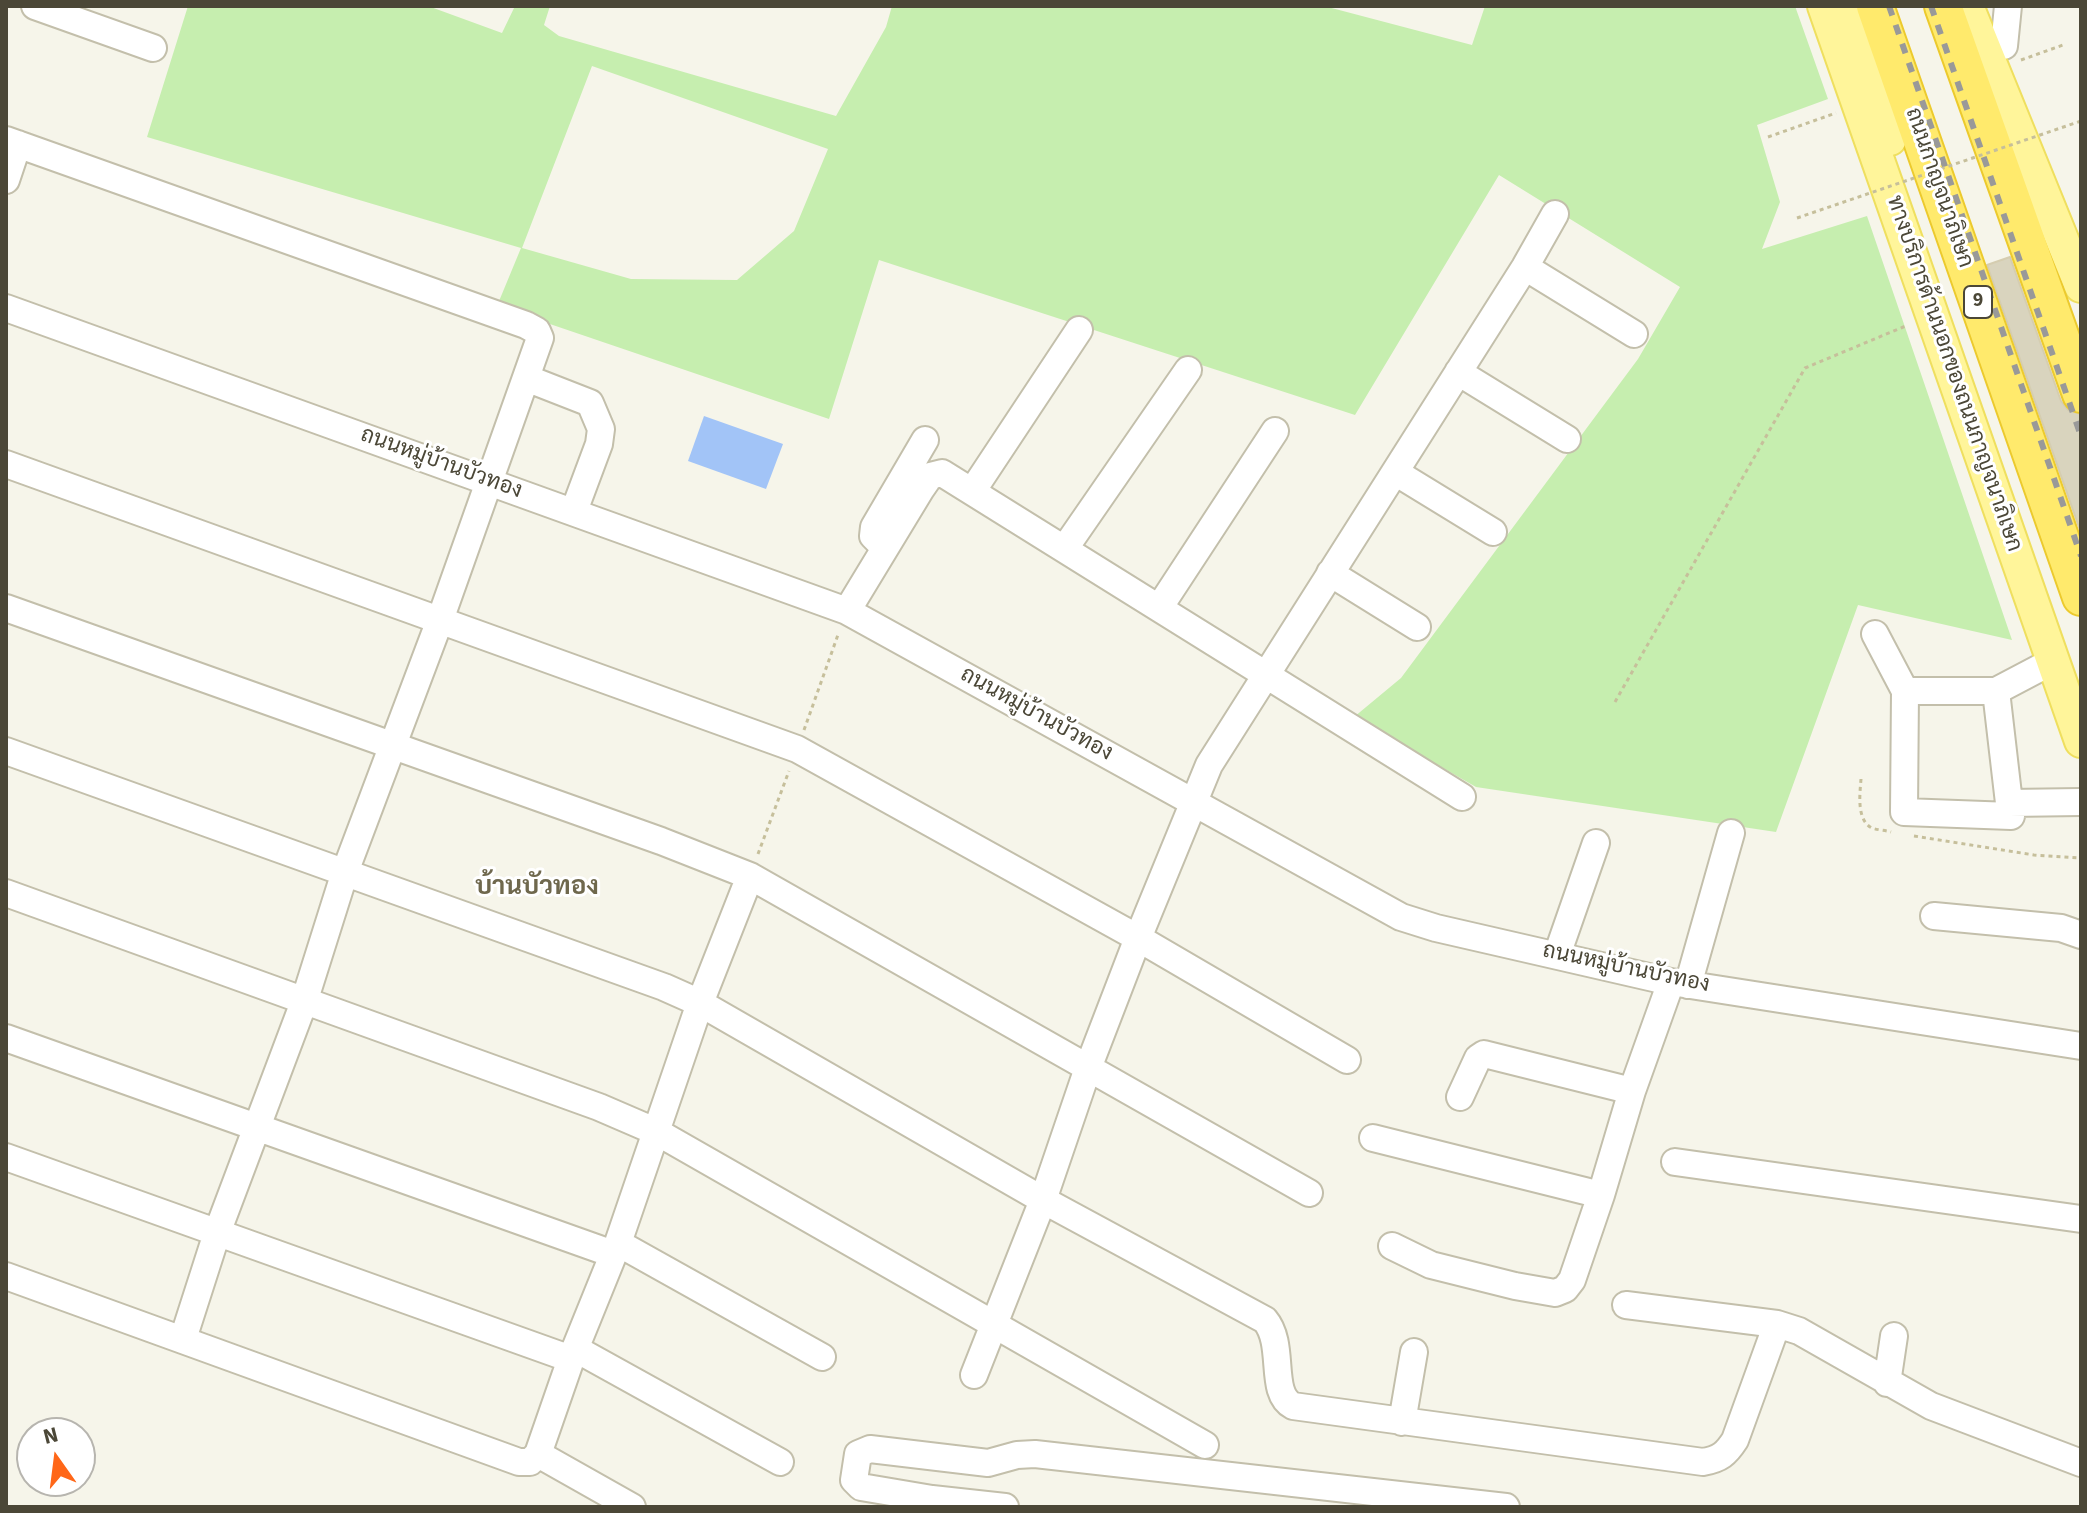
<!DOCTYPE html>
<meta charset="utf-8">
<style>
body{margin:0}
#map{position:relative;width:2087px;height:1513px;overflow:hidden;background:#f6f5ea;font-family:"Source Sans 3",sans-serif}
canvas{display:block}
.frame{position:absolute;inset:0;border:8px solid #4b4737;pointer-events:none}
.north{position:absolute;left:16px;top:1417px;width:80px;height:80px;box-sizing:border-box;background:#fff;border:2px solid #b7b5af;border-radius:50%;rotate:346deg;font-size:22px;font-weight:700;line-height:32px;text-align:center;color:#4b4737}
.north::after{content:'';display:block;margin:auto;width:28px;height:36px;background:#ff6718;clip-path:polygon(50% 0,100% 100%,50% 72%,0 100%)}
</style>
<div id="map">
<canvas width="2087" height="1513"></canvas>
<div class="frame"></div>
<div class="north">N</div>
</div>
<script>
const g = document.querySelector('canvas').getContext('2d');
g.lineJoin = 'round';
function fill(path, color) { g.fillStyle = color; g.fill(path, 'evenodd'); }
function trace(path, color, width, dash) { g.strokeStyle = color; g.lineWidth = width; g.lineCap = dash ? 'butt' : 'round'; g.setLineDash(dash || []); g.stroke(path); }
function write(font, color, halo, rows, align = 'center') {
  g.font = font + ' "Source Sans 3",Sarabun,sans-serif'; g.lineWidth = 6; g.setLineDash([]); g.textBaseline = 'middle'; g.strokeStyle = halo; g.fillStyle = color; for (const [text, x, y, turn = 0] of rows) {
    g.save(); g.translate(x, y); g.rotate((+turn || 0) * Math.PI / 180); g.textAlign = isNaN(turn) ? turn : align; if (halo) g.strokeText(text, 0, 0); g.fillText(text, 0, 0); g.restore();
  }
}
const green = new Path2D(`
 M188 6H428L502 33 515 6H550L544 25 559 36 836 116 886 27 892 6H1324L1472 45 1485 6H1795L1828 99 1757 125 1780 202 1762 249 1867 216 2012 640 1858 605 1776 832 1476 787 1354 717 1401 678 1638 359 1680 287 1499 175 1355 415 879 260 829 419 497 306 521 248 147 137ZM592 66 828 149 794 231 737 280 631 279 522 248Z`);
const water = new Path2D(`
 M704 416 783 444 766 489 688 461Z`);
const building = new Path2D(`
 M2010 257 2061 401 2068 410 2081 414V533L1987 265Z`);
const path = new Path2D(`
 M2021 60 2063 45
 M1768 137 1836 113
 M1615 702 1805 368 1908 325
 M804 730 839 632
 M1861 779C1860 793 1856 820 1872 828 1877 830 1885 830 1891 832
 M1914 836 2034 855 2081 858
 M758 854 789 771`);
const minor = new Path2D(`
 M35 6 153 48
 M2004 46 2008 6
 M6 140 526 325 537 331 540 338 440 620 345 872 304 1002 217 1233 183 1339
 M6 180 18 144
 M1525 267 1634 334
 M6 308 847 611 1401 917 1436 928 1671 982 2081 1046
 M1458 372 1567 439
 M526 378 590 403 601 429 599 444 574 511
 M6 464 797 749 1138 938 1347 1060
 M1395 472 1493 532
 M973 490 1079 330
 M884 547 873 536 874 527 925 440
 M1065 548 1188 370
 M1330 573 1417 627
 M6 608 661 841 750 876 1309 1193
 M1159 608 1275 431
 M847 611 921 489 930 476 942 473 1462 797
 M1875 634 1905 691
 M2053 661 1996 691 2009 803 2081 802
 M1996 691H1905L1904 812 2011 816 2009 803
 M6 751 664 987 700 1003 1043 1200 1265 1320C1286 1345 1268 1393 1293 1406L1703 1462C1720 1459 1726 1454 1735 1440L1777 1324
 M6 893 599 1107 657 1132 1205 1445
 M1934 916 2061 928 2081 935
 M1557 955 1596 843
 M1688 985 1731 833
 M6 1038 613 1254
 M1460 1097 1478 1058 1484 1054 1632 1091
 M1373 1138 1601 1195 1632 1091 1671 982
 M6 1157 571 1359
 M1675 1162 2081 1219
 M618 1243 822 1357
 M1392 1246 1431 1265 1515 1286 1555 1293 1565 1289 1572 1280 1601 1195
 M6 1276 519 1462H530L538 1454 571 1359 618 1243 700 1003 750 876
 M1626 1305 1777 1324 1799 1331 1931 1406 2081 1463
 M576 1349 780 1462
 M974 1375 1043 1200 1088 1068 1138 938 1209 765 1525 267 1555 214
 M1887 1383 1894 1336
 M1402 1422 1414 1352
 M538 1454 632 1507
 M1005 1507 932 1499 861 1487 854 1480 858 1454 870 1449 988 1463 1017 1455 1035 1454 1506 1507`);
const major = new Path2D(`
 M1824 6 2081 741
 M1852 6 1868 51 1890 139
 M1967 6 2081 286`);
const highway = new Path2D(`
 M1875 6 2081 597
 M1943 6 2081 394`);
const rail = new Path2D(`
 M1889 6 2081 556
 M1931 6 2081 436`);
const pathBridge = new Path2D(`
 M1797 218 2081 121`);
const shields = [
 [1978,302,28]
];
const shieldNames = [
 ["9",1978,302]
];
const streetNames = [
 ["ถนนกาญจนาภิเษก",1938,188,71],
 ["ทางบริการด้านนอกของถนนกาญจนาภิเษก",1953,374,71],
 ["ถนนหมู่บ้านบัวทอง",441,464,20],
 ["ถนนหมู่บ้านบัวทอง",1036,715,29],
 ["ถนนหมู่บ้านบัวทอง",1626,969,12]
];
const quarterNames = [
 ["บ้านบัวทอง",537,888]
];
fill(green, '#c6eeaf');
fill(water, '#a2c4f7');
fill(building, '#d9d4be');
trace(building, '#d5cdb0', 2);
trace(minor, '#c3bfab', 30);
trace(major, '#efdf5f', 36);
trace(highway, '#ecca2e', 40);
trace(path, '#c6bf9b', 3, [4, 4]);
trace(minor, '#fff', 26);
trace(major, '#fff59a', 32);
trace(highway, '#ffea6c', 36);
trace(rail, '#999', 6, [10, 10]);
trace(pathBridge, '#c6bf9b', 3, [4, 4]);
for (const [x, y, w] of shields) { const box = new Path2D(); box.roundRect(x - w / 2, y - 16, w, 32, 6); g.fillStyle = '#fff'; g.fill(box); trace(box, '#4b4737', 2); }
write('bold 20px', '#4b4737', null, shieldNames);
write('22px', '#4b4737', '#fff', streetNames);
write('bold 26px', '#6f684d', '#fff', quarterNames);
</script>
